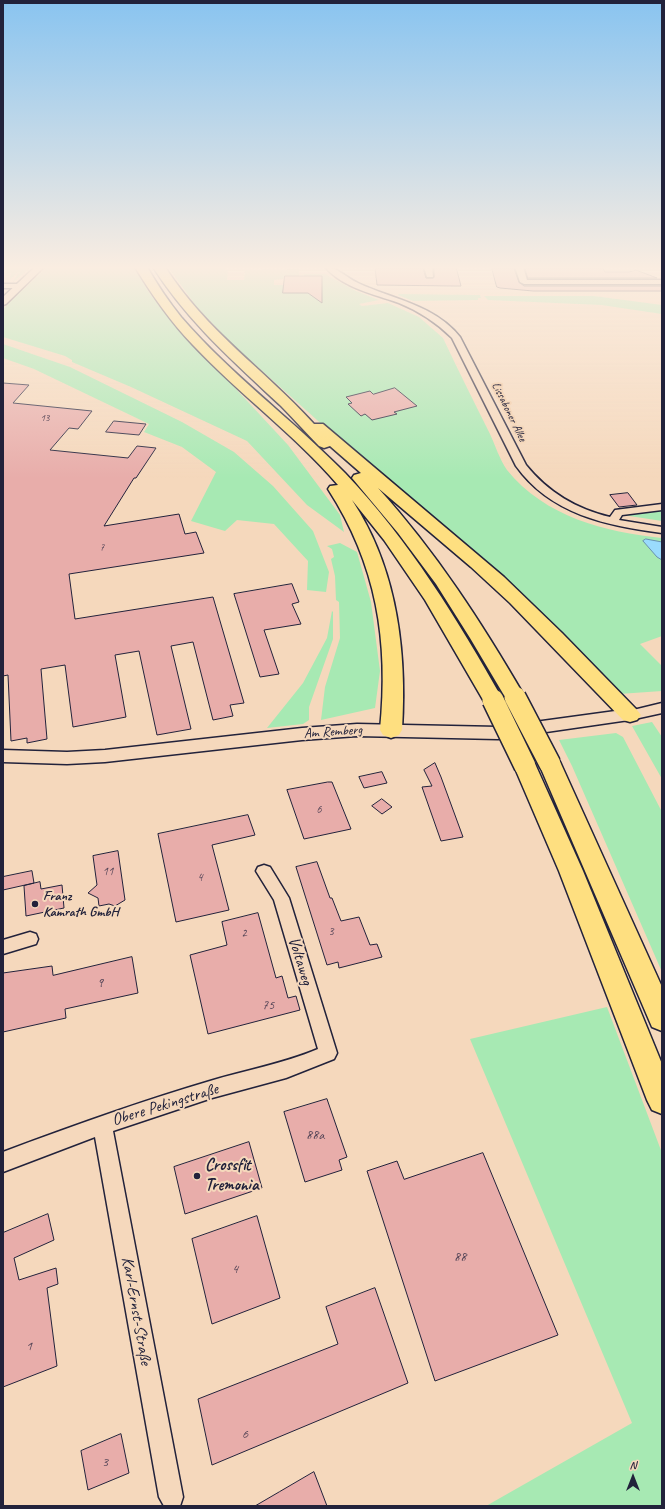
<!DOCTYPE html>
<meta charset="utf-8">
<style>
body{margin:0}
#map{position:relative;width:665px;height:1509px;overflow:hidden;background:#f5d8bc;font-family:Caveat,sans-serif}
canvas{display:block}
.frame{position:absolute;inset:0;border:4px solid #22223b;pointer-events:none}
.north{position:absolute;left:613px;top:1457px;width:40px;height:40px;-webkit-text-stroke:3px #f5d8bc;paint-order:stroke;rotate:0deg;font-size:11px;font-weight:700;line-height:16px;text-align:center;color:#22223b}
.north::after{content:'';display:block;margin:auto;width:14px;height:18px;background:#22223b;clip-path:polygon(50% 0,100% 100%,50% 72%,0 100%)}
</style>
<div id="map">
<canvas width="665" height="1509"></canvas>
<div class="frame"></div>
<div class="north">N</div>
</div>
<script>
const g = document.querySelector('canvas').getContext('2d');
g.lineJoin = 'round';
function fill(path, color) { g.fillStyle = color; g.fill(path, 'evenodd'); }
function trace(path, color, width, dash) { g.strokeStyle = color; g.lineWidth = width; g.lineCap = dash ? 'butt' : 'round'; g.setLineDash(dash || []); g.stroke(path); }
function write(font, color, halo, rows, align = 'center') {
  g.font = font + ' Caveat,sans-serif'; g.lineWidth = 4; g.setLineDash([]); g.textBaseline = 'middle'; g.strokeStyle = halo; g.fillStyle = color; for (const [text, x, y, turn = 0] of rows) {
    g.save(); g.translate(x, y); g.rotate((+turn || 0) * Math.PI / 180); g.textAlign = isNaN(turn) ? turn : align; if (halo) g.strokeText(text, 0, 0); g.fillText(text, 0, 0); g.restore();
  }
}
const green = new Path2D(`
 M5 267H31L13 282 20 271 10 279 11 273 6 274Z
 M47 267H134L148 291 160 307 288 445 340 515 344 532 307 505 247 441 131 387 72 362V360L65 356 3 337V309Z
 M168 267H225V270H228L227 280H244L245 270 299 269V276H284L283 279 274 280V285H284L304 276V274H325L356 291 379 300 359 304 362 306 388 303 419 317 443 338C458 370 474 402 490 434 495 445 500 460 507 470 545 517 605 532 662 538V636L640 644 662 666V691L619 694 565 636 489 563 346 446 231 343 196 306Z
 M399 294 480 295 481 298H478V300L413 301 398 295Z
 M484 296H594L662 305V314L601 305 488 300Z
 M3 344 70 367 182 422 234 452 273 486 313 531 329 572 326 592 307 590 308 561 274 524 237 520 225 531 191 521 216 472 182 447 144 432 149 424 34 369 3 358Z
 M662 510V521L623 515 626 514Z
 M340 543 357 552 371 602 380 671 375 708 321 720 325 687 340 638 339 602 336 600 335 576 331 559 334 557 332 549 327 546Z
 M332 611 333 612V639L309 707V720L303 724 267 728 303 683 327 638Z
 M652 722 662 737V779L632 726Z
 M616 733 623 737 662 812V972L572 766 559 740Z
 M607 1007 662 1153V1506H486L632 1423 470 1039Z`);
const water = new Path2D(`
 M646 539 662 542V560L657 557 643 541Z`);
const building = new Path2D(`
 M456 267 461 286H454L377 285 375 268H423L426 278H433L434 277V268Z
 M492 268H514L519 282 524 286H662V291H533L500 288 497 287Z
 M525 268H603L605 272H629L636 270 657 278H528Z
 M285 276H322V303L308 293H283Z
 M3 383 29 385 13 403 92 411 78 429 69 428 50 450 128 458 137 446 156 448 136 478H134L104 526 179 514 185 534 196 532 204 553 69 574 75 619 213 597 244 703 230 705 233 716 213 720 193 642 171 646 191 729 157 735 139 651 115 655 126 717 73 727 65 665 41 669 47 739 27 743V738L11 741 8 675 3 676Z
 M395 388 417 406 394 412 397 414 372 420 365 414 361 416 348 404 352 403 346 397 370 391 373 394Z
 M114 421 146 424 139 435 106 432Z
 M628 493 637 505 619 507 610 495Z
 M292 584 299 602 292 604 301 624 264 630 279 674 260 677 234 594Z
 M435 763 441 777 463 837 441 841 422 787 432 786 424 770Z
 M382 772 387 783 364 788 359 777Z
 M328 782H332L351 829 304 839 287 790Z
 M382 799 392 807 382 814 372 806Z
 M248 815 255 835 212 845 229 910 176 922 158 834Z
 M118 851 125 900 115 906 109 904 99 906 98 898 88 893 97 885 93 856Z
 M317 862 330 898H332L341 921 359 917 370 945 377 944 382 957 339 968 338 962 327 965 296 867Z
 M32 871 34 883 3 890V877Z
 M40 882 41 889 62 885 64 908 26 916 24 886Z
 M258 913 276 978 282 976 288 998 296 996 300 1010 208 1034 190 955 227 945 222 922Z
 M132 957 138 993 65 1009 66 1018 3 1032V973L52 966 53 975Z
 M327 1099 347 1157 339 1160 342 1170 305 1182 284 1112Z
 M249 1142 262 1188 185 1214 174 1167Z
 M483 1153 558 1335 435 1381 367 1171 397 1161 404 1179Z
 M48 1214 54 1240 14 1258 19 1280 56 1268 58 1284 47 1288 57 1366 3 1387V1233Z
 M257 1216 280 1298 212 1324 192 1239Z
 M375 1288 408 1383 212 1465 198 1399 338 1344 326 1307Z
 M121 1434 129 1473 88 1490 81 1451Z
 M314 1472 327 1506H255L279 1492Z`);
const minor = new Path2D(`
 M325 267C337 267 347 278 358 283 392 299 435 305 460 337L526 465C548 492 576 509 610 517L615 510 662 504V510L622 515 619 520 662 527V533C607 526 550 514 516 466L452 338C437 323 419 311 399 303 374 294 343 288 325 267Z
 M424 267H432L433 277H427Z
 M515 267H523L527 280H662V284H524L520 282Z
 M3 284H19L23 286 19 288H3Z
 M662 703V713L630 720 625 718 623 715 625 712Z
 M264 865 270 867 289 898 337 1053 334 1059 286 1078 212 1098 113 1131 183 1497 180 1506H164L159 1497 95 1137 3 1172V1152C72 1126 139 1102 210 1081 246 1070 283 1064 318 1049L274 900 256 871 258 867Z
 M30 932 36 934 38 939 36 944 3 954V940Z`);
const tertiary = new Path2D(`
 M35 267H44L6 304 3 305V297Z
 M630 709 636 711 638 715 636 719 498 739 357 736 302 740 105 762 67 764 3 762V750L67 752 105 750 302 728 357 724 498 727Z`);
const trunk = new Path2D(`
 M135 267H147C157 284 168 301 181 317 230 374 292 419 345 473 409 540 458 620 503 700L500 705 493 707 486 705 425 600 384 540 352 500C397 568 407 651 402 730L399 735 391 738 383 735 380 730C389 641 377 565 328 489L330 486 338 485C294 434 239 394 193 345 170 321 152 295 135 267Z
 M153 267H165C207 332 263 368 314 424H323L504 577 562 633 637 710 641 715 637 720 630 722 623 720 510 603 471 567 378 488C436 552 482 623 525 697L522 702 515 704 508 702 470 638 436 584 398 533 352 478 354 475 361 473 330 446 324 448 319 446C306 433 294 419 281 406 234 362 188 322 153 267Z
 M550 756 558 758 561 764 662 987V1031L652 1027 539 764 542 758Z
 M525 758 533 760 536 766 583 871 662 1064V1114L652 1110 647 1100 559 871 514 766 517 760Z`);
const trunkBridge = new Path2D(`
 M515 697 550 764
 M493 700 525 766`);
const markers = [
 [35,904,4,"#22223b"],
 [197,1176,4,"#22223b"]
];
const farNumbernames = [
 ["13",45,418],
 ["7",102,547]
];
const farStreetnames = [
 ["Lissaboner Allee",509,412,64]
];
const numberNames = [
 ["6",319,810],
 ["11",108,872],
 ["4",200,878],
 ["3",331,932],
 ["2",244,934]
];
const streetNames = [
 ["Am Remberg",333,732,-4]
];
const poiNames = [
 ["Franz",43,896],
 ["Kamrath GmbH",43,912]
];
const nearNumbernames = [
 ["9",100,983],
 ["75",268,1005],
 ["88a",315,1135],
 ["88",460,1257],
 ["4",235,1269],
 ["1",29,1346],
 ["6",245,1434],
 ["3",105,1462]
];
const nearStreetnames = [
 ["Voltaweg",300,961,73],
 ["Obere Pekingstraße",165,1105,-17],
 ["Karl-Ernst-Straße",136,1311,80]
];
const nearPoinames = [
 ["Crossfit",205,1166],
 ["Tremonia",205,1186]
];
fill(green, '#a7e9b3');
fill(water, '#9adbfc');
trace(water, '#6a91af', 1);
fill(building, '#e8adaa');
trace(building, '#22223b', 1);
trace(minor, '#22223b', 3);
trace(tertiary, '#22223b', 3);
trace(trunk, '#22223b', 3);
fill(minor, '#f5d8bc');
fill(tertiary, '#f5d8bc');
fill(trunk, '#fedf80');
trace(trunkBridge, '#22223b', 24, []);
trace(trunkBridge, '#fedf80', 21);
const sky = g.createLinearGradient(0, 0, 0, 478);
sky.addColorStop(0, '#89c4f0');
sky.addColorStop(0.56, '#faede1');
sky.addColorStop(1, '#faede100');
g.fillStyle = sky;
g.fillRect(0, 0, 665, 478);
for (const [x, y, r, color] of markers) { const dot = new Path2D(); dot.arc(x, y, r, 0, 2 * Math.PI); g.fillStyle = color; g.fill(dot); trace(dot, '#f5d8bc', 1.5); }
write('10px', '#544557', null, farNumbernames);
write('12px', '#22223b', '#f5d8bc', farStreetnames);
write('12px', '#544557', null, numberNames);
write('14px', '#22223b', '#f5d8bc', streetNames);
write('bold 14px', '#22223b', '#f5d8bc', poiNames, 'left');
write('14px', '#544557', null, nearNumbernames);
write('17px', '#22223b', '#f5d8bc', nearStreetnames);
write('bold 17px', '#22223b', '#f5d8bc', nearPoinames, 'left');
</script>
